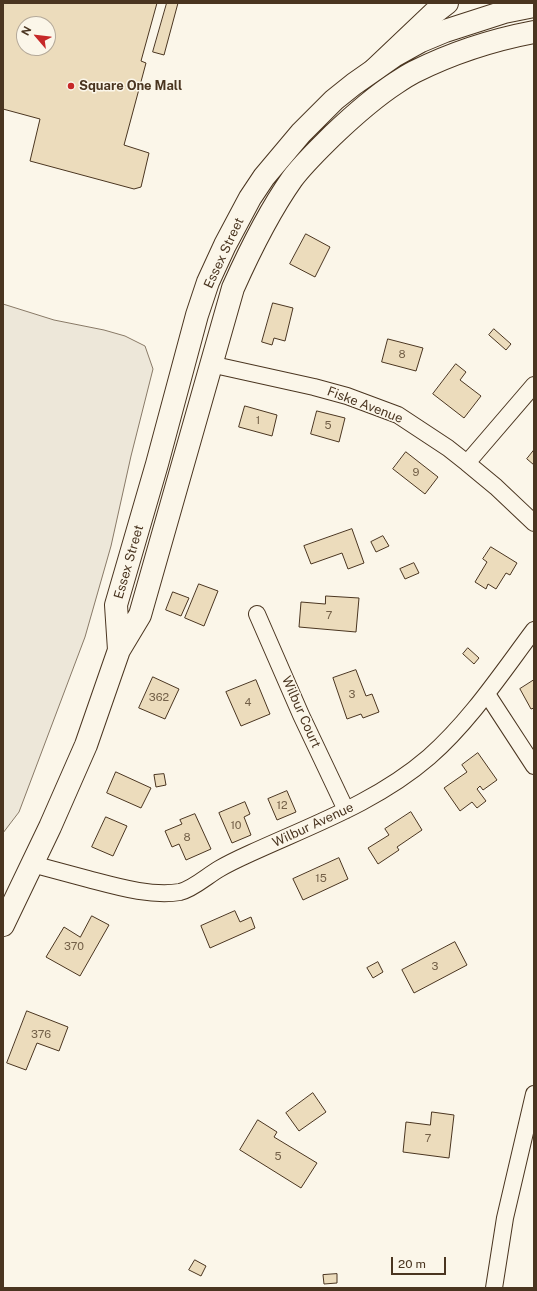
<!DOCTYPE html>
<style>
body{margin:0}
#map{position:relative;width:537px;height:1291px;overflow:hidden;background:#fbf6e9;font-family:"Public Sans",sans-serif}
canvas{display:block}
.frame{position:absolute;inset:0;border:4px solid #4a3520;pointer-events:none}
.north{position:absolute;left:16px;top:16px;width:40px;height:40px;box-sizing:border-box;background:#fbf6e9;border:1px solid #b4a999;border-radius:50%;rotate:298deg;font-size:11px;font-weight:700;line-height:16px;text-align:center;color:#4a3520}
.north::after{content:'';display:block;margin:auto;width:14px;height:18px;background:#c62828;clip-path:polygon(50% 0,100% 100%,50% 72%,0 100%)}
.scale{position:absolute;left:391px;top:1257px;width:55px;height:18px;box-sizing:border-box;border:2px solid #4a3520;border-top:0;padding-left:5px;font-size:12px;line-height:14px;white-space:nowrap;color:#4a3520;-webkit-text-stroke:3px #fbf6e9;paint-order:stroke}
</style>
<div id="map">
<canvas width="537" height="1291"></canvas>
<div class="frame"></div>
<div class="north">N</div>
<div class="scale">20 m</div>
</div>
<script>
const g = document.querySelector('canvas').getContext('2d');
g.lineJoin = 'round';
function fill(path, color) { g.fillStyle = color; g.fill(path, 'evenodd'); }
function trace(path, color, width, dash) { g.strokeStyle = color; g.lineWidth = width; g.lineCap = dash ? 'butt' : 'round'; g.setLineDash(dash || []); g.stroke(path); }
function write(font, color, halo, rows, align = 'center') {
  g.font = font + ' "Public Sans",sans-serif'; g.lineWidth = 3; g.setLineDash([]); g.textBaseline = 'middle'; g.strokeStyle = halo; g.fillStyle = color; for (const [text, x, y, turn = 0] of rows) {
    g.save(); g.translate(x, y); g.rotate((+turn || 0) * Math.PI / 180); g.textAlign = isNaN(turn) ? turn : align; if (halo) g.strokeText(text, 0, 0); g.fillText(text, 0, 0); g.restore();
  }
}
const parking = new Path2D(`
 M3 304 54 320 104 330 125 336 145 346 153 369 131 456 111 546 85 637 19 812 3 833Z`);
const building = new Path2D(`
 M3 3H157L141 61 146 63 124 145 149 153 141 187 134 189 30 161 40 119 3 109ZM24 24H48V48H24Z
 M167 3H178L164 55 153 52Z
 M306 234 330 247 315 277 290 264Z
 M273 303 293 308 285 341 274 338 272 345 262 342Z
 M494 329 511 344 506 350 489 335Z
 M388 339 423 348 416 371 382 362Z
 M456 364 466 372 460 380 481 396 464 418 433 394Z
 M245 406 277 415 272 436 239 427Z
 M317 411 345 418 339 442 311 434Z
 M534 450V465L527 459Z
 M406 452 438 477 425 494 393 469Z
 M352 529 364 563 348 569 342 553 311 564 304 546Z
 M383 536 389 546 376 552 371 542Z
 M491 547 517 563 510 575 506 573 496 589 488 584 486 589 475 582 487 562 483 559Z
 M414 563 419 573 405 579 400 569Z
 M199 584 218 591 204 626 185 618Z
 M173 592 189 598 181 616 166 610Z
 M326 596 359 598 356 632 299 627 301 602 325 604Z
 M468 648 479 658 474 664 463 654Z
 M356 670 366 696 372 694 379 712 363 718 361 714 347 719 333 678Z
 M153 677 179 689 165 719 139 708Z
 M256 680 270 714 241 726 226 692Z
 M534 680V708L531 709 520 689Z
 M478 753 497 780 483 790 480 786 477 789 486 801 477 808 472 802 460 811 444 788 467 772 462 765Z
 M116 772 151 788 141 808 107 793Z
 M164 774 166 785 156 787 154 775Z
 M287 791 296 812 277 820 268 799Z
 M245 802 250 814 244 817 251 835 232 843 219 813Z
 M411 812 422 830 397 847 399 850 378 864 368 848 389 835 385 829Z
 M195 814 211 849 186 860 179 844 172 847 165 831 182 824 180 820Z
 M106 817 127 826 113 856 92 847Z
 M339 858 348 879 303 900 293 879Z
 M235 911 240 922 251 917 255 928 210 948 201 926Z
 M92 916 109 925 80 976 46 957 64 927 80 937Z
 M455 942 467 965 414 993 402 970Z
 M378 962 383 972 373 978 367 968Z
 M27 1011 68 1027 59 1051 37 1043 26 1070 7 1063Z
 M313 1093 326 1112 299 1131 286 1113Z
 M432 1112 454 1115 449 1158 403 1152 406 1122 430 1125Z
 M258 1120 277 1132 274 1137 317 1163 301 1188 240 1150Z
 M195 1260 206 1266 201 1276 189 1270Z
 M337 1274V1283L324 1284 323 1275Z`);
const minor = new Path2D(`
 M210 364 314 387 347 396 398 415 448 448 467 463 496 487 534 523
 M467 463 534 385
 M257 614 301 715 346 810
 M487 694 534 766
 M32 864C51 869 69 874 88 879 115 886 151 897 180 892 193 889 207 876 219 869 229 863 240 858 251 853 312 825 377 802 429 757 470 721 501 674 534 630
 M494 1288 505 1218 534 1094`);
const secondary = new Path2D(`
 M119 650 116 605 157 464 197 315 208 282 225 245 250 198 264 177 301 133 334 100 354 84 394 56 421 41 445 31 504 12 534 6
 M3 925 50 827 86 745 119 650 140 615 233 288C250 250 268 213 292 179 304 163 319 149 333 135 353 116 373 98 396 83 402 79 408 75 414 72 452 53 492 40 534 32`);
const trunk = new Path2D(`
 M375 69 434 13 447 3`);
const markers = [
 [71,86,4,"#c62828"]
];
const numberNames = [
 ["8",402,355],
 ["1",258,421],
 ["5",328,426],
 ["9",416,473],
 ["7",329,616],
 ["3",352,695],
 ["362",159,698],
 ["4",248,703],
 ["12",282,806],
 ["10",236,826],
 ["8",187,838],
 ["15",321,879],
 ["370",74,947],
 ["3",435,967],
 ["376",41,1035],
 ["7",428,1139],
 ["5",278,1157]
];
const poiNames = [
 ["Square One Mall",79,86]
];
const streetNames = [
 ["Essex Street",224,253,-65],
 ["Fiske Avenue",365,405,21],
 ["Essex Street",129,562,-74],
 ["Wilbur Court",301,712,66],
 ["Wilbur Avenue",313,825,-25]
];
fill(parking, '#ede7d9');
trace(parking, '#887966', 1);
fill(building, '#ecdcbc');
trace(building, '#4a3520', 1);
trace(minor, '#4a3520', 18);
trace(secondary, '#4a3520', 24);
trace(trunk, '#4a3520', 24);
trace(minor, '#fbf6e9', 16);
trace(secondary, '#fbf6e9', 22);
trace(trunk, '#fbf6e9', 22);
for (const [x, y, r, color] of markers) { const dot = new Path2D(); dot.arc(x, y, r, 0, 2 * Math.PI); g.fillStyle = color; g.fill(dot); trace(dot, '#fbf6e9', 1.5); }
write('11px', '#725f47', null, numberNames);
write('bold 13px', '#4a3520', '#fbf6e9', poiNames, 'left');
write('13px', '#4a3520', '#fbf6e9', streetNames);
</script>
